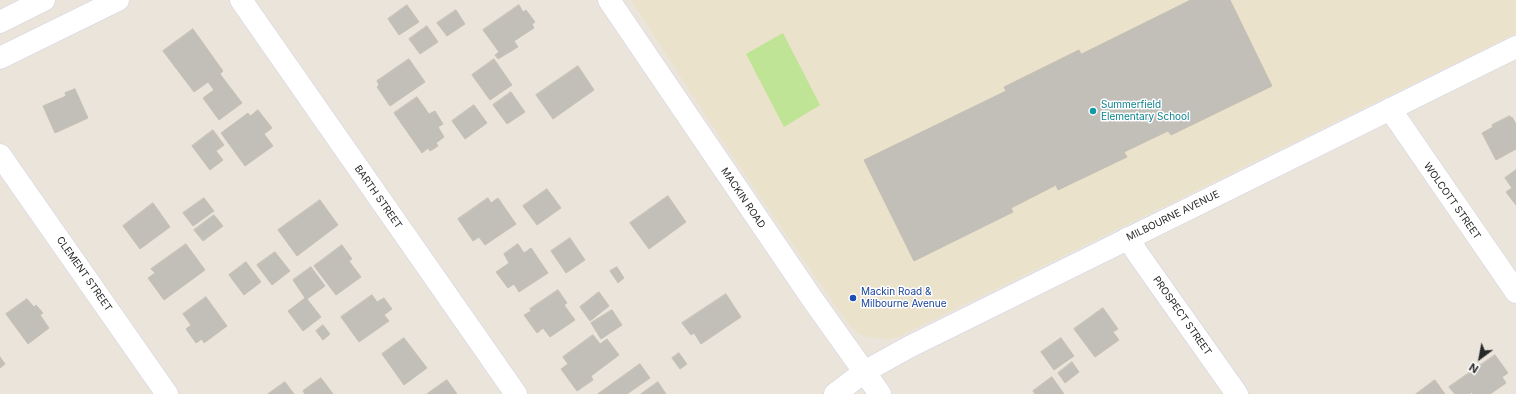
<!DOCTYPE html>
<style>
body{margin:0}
#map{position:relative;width:1516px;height:394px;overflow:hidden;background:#eae4db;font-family:Inter,sans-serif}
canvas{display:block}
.north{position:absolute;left:1460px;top:338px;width:40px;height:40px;-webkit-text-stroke:3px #fff;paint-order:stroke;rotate:212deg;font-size:11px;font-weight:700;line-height:16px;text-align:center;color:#282828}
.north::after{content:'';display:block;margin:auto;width:14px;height:18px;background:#282828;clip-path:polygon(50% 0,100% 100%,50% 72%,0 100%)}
</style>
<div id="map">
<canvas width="1516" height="394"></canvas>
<div class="north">N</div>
</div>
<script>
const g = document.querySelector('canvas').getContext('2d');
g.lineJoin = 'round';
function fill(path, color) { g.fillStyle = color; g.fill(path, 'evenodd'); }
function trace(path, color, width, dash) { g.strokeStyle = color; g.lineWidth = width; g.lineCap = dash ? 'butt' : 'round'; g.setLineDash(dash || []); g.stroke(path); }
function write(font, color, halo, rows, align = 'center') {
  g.font = font + ' Inter,sans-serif'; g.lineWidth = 3; g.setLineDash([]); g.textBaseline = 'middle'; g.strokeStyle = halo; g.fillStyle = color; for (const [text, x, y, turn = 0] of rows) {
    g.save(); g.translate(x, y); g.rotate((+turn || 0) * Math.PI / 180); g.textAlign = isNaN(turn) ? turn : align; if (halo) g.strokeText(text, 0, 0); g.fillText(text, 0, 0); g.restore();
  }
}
const education = new Path2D(`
 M631 0H1516V33L910 331 898 337 887 339 867 337 857 333 850 326 804 261 723 142Z`);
const pitch = new Path2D(`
 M783 33 820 105 784 127 746 54Z`);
const building = new Path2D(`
 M1191 0H1230L1272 86 1171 135 1168 131 1124 152 1127 157 1058 190 1056 185 1011 208 1013 212 914 261 864 160 1006 91 1004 87 1079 50 1081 54Z
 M407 5 419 22 399 35 388 19Z
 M519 5 523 12 526 10 535 22 532 24 534 28 514 41 518 47 498 59 495 55 499 52 483 30Z
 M456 10 465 24 447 36 437 23Z
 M427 26 438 42 420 54 409 39Z
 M193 29 223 71 220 74 242 103 219 120 203 98 214 90 208 82 194 92 163 51Z
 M409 59 425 82 390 106 377 87 379 85 377 81Z
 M494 59 512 85 490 100 472 75Z
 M578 66 594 90 553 119 536 95Z
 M75 89 88 118 55 133 43 106 66 96 65 93Z
 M511 92 525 112 507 124 493 105Z
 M417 97 429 114 435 111 443 124 438 127 444 137 436 143 438 146 430 151 428 148 422 153 394 113Z
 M474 105 487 123 465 139 452 121Z
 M258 110 272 128 264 134 273 146 245 166 221 133 248 113 250 116Z
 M1510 116 1511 118 1512 117 1516 124V149L1496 160 1482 133 1493 127 1492 125Z
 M213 130 224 145 216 151 223 160 210 170 192 146Z
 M1516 170V205L1506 192 1512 188 1505 178Z
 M547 189 561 208 537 225 523 206Z
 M668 196 686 222 649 249 630 223Z
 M204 198 214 211 193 226 183 213Z
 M488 198 491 203 498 198 516 224 485 245 479 237 473 241 458 219Z
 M320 200 338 225 297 256 278 230Z
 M153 203 170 227 140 249 123 226Z
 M214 215 223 226 203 241 194 230Z
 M570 238 585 260 566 273 551 251Z
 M186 244 205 270 164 300 148 278 155 273 151 269Z
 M518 244 524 253 531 248 548 273 519 292 514 284 508 288 496 272 509 263 504 254Z
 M342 245 352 259 349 261 361 277 336 295 314 266Z
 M275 252 290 271 272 285 257 265Z
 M246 262 261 282 244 295 229 275Z
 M311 267 325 286 307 299 321 317 303 331 288 311 305 298 293 280Z
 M617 267 624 278 618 283 610 271Z
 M558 290 567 303 564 305 575 320 550 337 543 328 537 333 524 315 531 311 530 309Z
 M599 292 609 306 590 321 580 307Z
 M726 294 741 317 701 344 694 333 691 335 682 323Z
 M372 295 377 302 384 298 392 309 384 315 389 321 359 342 341 317Z
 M206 297 227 326 204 343 202 339 196 343 186 329 191 325 183 314Z
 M27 299 34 307 36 305 43 313 40 315 49 328 28 344 6 314Z
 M1103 308 1118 329 1113 332 1119 340 1095 357 1074 329Z
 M612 310 622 325 601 339 591 323Z
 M323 325 330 334 323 340 316 331Z
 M593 335 600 344 607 339 619 355 591 376 593 380 577 391 561 369 568 364 563 357Z
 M404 338 427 368 404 385 382 354Z
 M1061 338 1074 356 1054 370 1041 352Z
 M679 353 687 364 680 369 672 358Z
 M1495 355 1508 373 1502 377 1506 383 1490 394H1473L1472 392 1470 394H1455L1449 387Z
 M0 357 5 364 0 368Z
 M1072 362 1079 372 1065 383 1058 373Z
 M640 364 650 378 627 394H598Z
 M1052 377 1064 394H1035L1033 391Z
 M321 378 333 394H305L303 391Z
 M447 380 457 394H427Z
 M1435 380 1445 394H1416Z
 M285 382 294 394H268Z
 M658 382 666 394H641Z`);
const minor = new Path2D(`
 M241 0 516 394
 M1390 109 1516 292
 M0 155 167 394
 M1128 238 1138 254 1237 394
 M835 394 864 372 909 347 1516 47`);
const tertiary = new Path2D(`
 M609 0 813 300 880 394
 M0 22 44 0
 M0 58 118 0`);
const markers = [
 [1093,111,4,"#0f9aa8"],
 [853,298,4,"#1a4fb4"]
];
const cultureNames = [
 ["Summerfield",1101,105],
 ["Elementary School",1101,117]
];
const streetNames = [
 ["BARTH STREET",378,197,55],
 ["MACKIN ROAD",743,198,56],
 ["WOLCOTT STREET",1452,201,55],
 ["MILBOURNE AVENUE",1173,216,-26],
 ["CLEMENT STREET",84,274,55],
 ["PROSPECT STREET",1182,316,55]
];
const transitNames = [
 ["Mackin Road &",861,292],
 ["Milbourne Avenue",861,304]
];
fill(education, '#ebe2cb');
fill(pitch, '#bfe496');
fill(building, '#c2beb8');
trace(building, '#c5c0b5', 1);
trace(minor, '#d0d2e1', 23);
trace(tertiary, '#d0d2e1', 23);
trace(minor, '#fff', 22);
trace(tertiary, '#fff', 22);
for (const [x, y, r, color] of markers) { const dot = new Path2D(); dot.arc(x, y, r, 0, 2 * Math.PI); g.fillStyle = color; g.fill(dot); trace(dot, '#fff', 1.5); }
write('10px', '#0d838f', '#fff', cultureNames, 'left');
write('10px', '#282828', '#fff', streetNames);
write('10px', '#164399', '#fff', transitNames, 'left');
</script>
